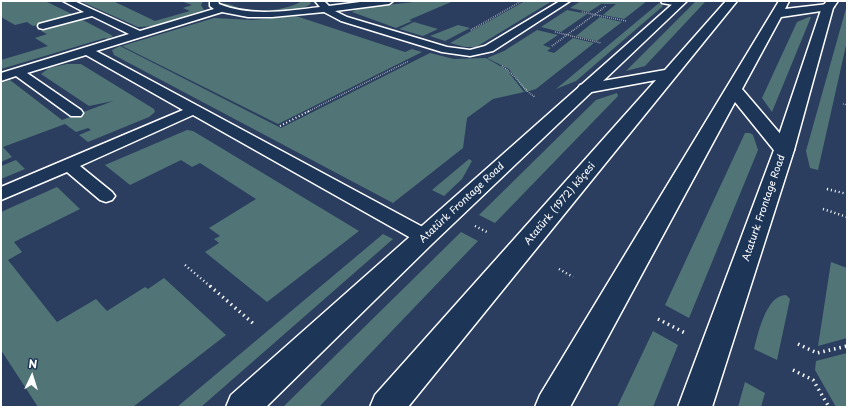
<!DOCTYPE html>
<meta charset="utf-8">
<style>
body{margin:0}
#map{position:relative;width:848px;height:408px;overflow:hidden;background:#2b3e5f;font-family:"Playpen Sans",sans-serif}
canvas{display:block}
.frame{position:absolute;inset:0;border:2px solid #fff;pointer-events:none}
.north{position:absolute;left:12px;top:356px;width:40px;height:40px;-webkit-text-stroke:3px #1d3557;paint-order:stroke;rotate:4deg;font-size:11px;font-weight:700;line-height:16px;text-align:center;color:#fff}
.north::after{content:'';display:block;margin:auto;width:14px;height:18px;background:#fff;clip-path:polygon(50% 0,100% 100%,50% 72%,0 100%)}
</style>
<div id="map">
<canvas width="848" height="408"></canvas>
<div class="frame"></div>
<div class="north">N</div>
</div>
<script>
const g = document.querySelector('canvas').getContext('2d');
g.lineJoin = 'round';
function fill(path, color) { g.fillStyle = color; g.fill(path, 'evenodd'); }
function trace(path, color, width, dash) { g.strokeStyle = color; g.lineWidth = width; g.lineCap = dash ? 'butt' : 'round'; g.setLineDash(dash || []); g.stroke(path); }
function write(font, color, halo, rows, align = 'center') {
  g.font = font + ' "Playpen Sans",sans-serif'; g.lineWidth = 3; g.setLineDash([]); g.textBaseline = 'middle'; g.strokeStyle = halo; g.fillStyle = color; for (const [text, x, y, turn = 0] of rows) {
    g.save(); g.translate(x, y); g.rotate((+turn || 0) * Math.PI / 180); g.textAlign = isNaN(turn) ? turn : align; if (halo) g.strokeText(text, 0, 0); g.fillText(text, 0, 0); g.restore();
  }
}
const green = new Path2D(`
 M1 1H45L76 16 33 26 27 22 15 25 1 17Z
 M80 1H113L155 21 190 11 183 8 192 5 181 1H203L201 5 204 10 155 26 138 27Z
 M302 1H309L311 3C302 16 232 15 222 4 231 3 234 7 243 9 261 12 285 11 302 1Z
 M423 1 451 2 409 20 412 21 396 28 352 12 359 8Z
 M525 1H552L476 47H465L450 43Z
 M581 1H647L624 19 603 15 616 4H601L589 12 570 8Z
 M696 1H705V2L645 66 626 71Z
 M659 3 663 6 576 81 556 89Z
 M847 5V41L818 170 810 168 806 151Z
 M567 10 587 14 561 32 541 27Z
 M296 16 405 52 412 49 422 52 278 124 122 46 214 18 252 20Z
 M600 17 622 22 597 41 576 36Z
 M809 17H811L772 112 762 98 797 22Z
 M81 19 113 36 108 39 105 38 1 69V60L48 46 35 38 47 34 41 31Z
 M414 22 438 29 423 36 399 29Z
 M458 25 470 28 445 41 430 36Z
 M537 30 558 35 543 45 551 48 547 51 554 53 573 38 594 43 536 89 526 92 509 69 487 58 504 51Z
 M120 46 281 128 430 53 454 59 486 58 507 70 524 92 493 99 467 118 463 148 393 203 114 55 112 50Z
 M67 64H81L154 109 155 112 149 117 88 142 79 135 91 130 88 128 76 132 65 124 3 147 12 157 1 162V83L10 80 62 120 113 101 89 106 41 74 49 68Z
 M617 93 618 96 495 223 479 215 596 100Z
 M187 130 193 131 359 231 267 302 205 252 219 243 214 239 220 236 209 228 256 199 200 163 192 167 181 160 130 185 105 165Z
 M745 133H750L753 135 758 150 689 318 665 305Z
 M469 159 472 161 462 179 444 196 432 190Z
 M16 160 25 169 1 179V166Z
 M57 187 80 209 14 242 22 252 8 260 57 322 96 299 107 311 145 287 148 289 164 278 226 335 133 407H38L1 350V212Z
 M461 232 478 241 319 407H283Z
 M383 234 393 239 201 407H177Z
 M831 262 847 268V338L818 346Z
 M786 295 790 299 777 360 754 349C758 334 766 295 786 295Z
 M653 331 678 345 653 407H617Z
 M847 353V407H836L815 370 816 361Z
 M745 382 765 393 761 407H738Z`);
const pathFar3 = new Path2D(`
 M582 12 626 21
 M471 30 520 2
 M555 32 601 43
 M552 46 606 6
 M502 66C515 74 522 89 535 97
 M843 104 847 105
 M307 112 409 61`);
const pathFar2 = new Path2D(`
 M280 126 309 111
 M827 189 830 190`);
const pathFar1 = new Path2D(`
 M827 189 847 194
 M823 209 847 217
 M475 226 487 232
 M185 265 211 287
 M559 269 573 277`);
const path = new Path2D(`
 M210 286 255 325
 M658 319 687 334
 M798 344 817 353 847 346
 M793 370 813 380 829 407`);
const service = new Path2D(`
 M63 1H74L140 31 214 9 210 6V1H218L219 4C250 17 287 11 320 7L315 1H324L329 6 368 1H393L389 4 335 11 347 17 447 47 470 50 485 46 560 1H570L493 51 470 56 442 52 341 21 324 12 272 17H248L222 12 96 51 432 232 435 237 432 242 425 244 418 242 193 115 80 166 112 192 115 196 112 200 106 202 100 200 67 172 1 200V187L183 110 86 55 27 73 81 110 83 113 81 116H71L16 76 1 81V73L129 34 92 16 43 29 39 28 38 26 39 24 84 12Z
 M661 1H682L683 3 679 6 662 3Z`);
const minor = new Path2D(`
 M676 1H687L433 243 266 407H226L231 395Z
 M827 1H838L833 8 794 150 712 407H678L774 150 822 7Z`);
const secondary = new Path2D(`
 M726 1H737L408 407H370L375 395 656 80 586 93 580 91 578 88 580 85 665 70Z
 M779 1H789L785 9 828 4 834 7 828 10 781 17 742 89 794 150 791 154 784 156 777 154 735 102 570 407H535L540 395Z`);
const streetNames = [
 ["Atatürk Frontage Road",462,203,-43],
 ["Atatürk (1972) köçesi",560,204,-50],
 ["Ataturk Frontage Road",764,208,-71]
];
fill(green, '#517576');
trace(service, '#fff', 3);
trace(minor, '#fff', 3);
trace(secondary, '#fff', 3);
trace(pathFar3, '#fff', 1.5, [0.5, 1.5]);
trace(pathFar2, '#fff', 2, [1, 2.5]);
trace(pathFar1, '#fff', 2.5, [1, 3]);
trace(path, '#fff', 3.5, [1.5, 4]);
fill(service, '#1d3557');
fill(minor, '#1d3557');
fill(secondary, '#1d3557');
write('10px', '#fff', '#1d3557', streetNames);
</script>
